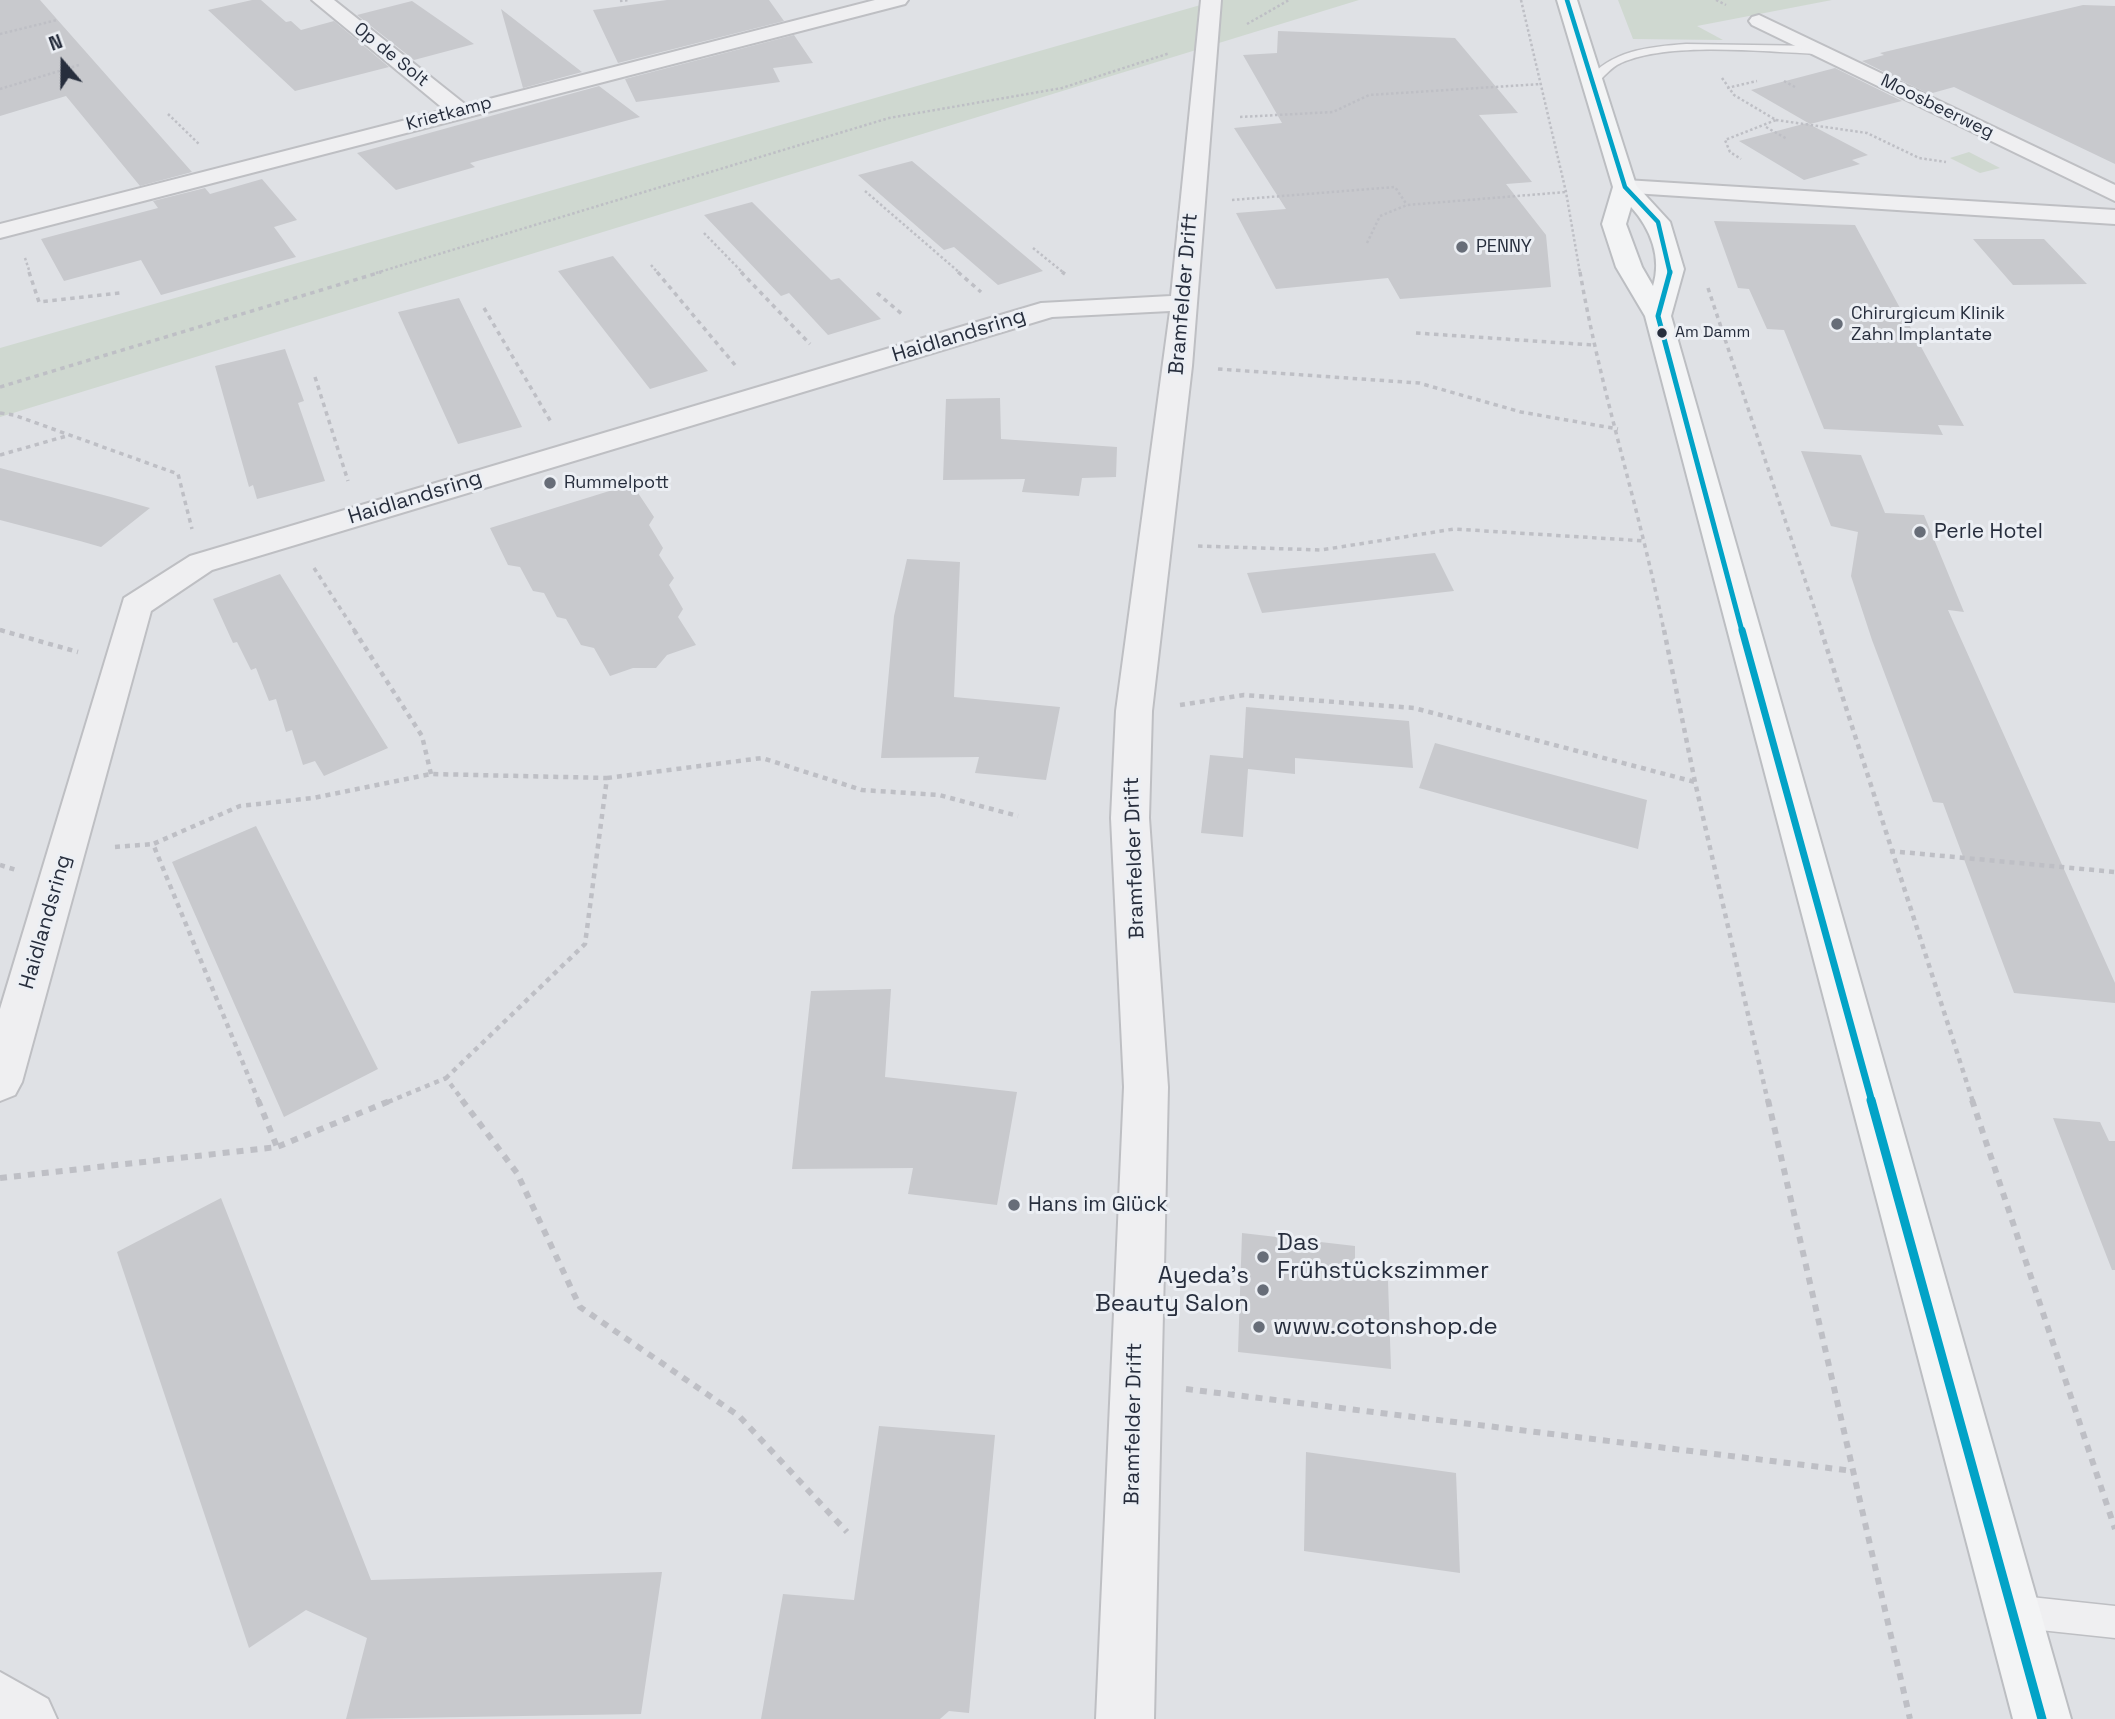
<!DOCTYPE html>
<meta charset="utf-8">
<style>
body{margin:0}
#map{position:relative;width:2115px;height:1719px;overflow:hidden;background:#dfe1e5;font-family:"Space Grotesk",sans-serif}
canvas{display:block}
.north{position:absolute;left:28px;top:28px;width:70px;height:70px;-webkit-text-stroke:5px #eceff4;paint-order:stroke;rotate:340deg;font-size:19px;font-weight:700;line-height:28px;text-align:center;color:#272e3d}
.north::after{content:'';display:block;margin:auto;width:24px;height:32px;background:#272e3d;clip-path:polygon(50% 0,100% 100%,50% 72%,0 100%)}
</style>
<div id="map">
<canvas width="2115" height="1719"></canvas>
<div class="north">N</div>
</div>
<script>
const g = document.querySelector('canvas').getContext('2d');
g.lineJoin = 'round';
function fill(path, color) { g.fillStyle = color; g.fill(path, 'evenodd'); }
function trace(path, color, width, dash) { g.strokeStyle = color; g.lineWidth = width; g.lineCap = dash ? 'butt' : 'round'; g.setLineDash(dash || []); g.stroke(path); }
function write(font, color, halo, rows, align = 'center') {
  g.font = font + ' "Space Grotesk",sans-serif'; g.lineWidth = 6; g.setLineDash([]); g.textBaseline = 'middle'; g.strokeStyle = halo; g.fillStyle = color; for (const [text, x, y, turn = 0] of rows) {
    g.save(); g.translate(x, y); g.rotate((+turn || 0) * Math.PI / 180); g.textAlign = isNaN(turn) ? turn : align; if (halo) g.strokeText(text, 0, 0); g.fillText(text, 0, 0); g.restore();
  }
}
const green = new Path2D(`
 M1218 0H1359L0 417V348Z
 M1618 0H1832L1697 26 1723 40 1633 39Z
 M1969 152 2000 168 1980 173 1950 158Z`);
const building = new Path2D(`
 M0 0H40L192 172 140 186 66 96 0 116Z
 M252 0H261L286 22 291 21 301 30 334 21 389 67 295 91 208 10Z
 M667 0H769L784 21 618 63 593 10Z
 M412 1 474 44 414 60 357 15Z
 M2083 5 2115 6V164L1954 87 1929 94 1862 61 1884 55 1880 53Z
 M501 9 582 72 523 88Z
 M1278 31 1455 38 1518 113 1479 115 1532 182 1506 184 1546 235 1551 287 1400 299 1388 278 1276 289 1236 213 1286 209 1234 128 1282 123 1243 55 1277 53Z
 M794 35 813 63 773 68 780 82 636 102 625 79Z
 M1835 68 1902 101 1810 124 1751 90Z
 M599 86 640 117 470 163 475 167 396 190 357 153Z
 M1807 123 1868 155 1852 160 1860 164 1804 180 1739 141Z
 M912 161 1043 271 998 285 954 247 944 250 858 175Z
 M262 179 297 220 274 227 296 257 161 295 141 260 64 281 41 239 158 208 153 201 205 188 210 194Z
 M752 202 831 280 839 278 881 319 828 335 789 293 781 296 704 215Z
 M1714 221 1855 225 1964 426 1938 425 1943 435 1824 429 1784 330 1767 329 1749 289 1738 288Z
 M1973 239H2044L2087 284 2013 285Z
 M613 256 639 288 708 371 650 389 558 271Z
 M459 298 522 427 458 444 398 312Z
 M285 349 304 401 298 403 325 481 257 499 253 485 249 487 215 366Z
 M1000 398 1001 439 1117 447 1116 477 1082 478 1079 496 1022 492 1025 479 943 480 946 399Z
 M1801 451 1861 455 1885 513 1924 515 1964 612 1948 610 2115 983V1003L2014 993 1943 803 1933 802 1872 640 1851 576 1858 532 1831 526Z
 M0 468 111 497 150 508 101 547 80 541 0 520Z
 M632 484 654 517 649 525 663 548 659 555 674 578 669 585 683 609 678 617 696 645 667 655 656 668H633L610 676 594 648 581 645 566 619 557 617 544 593 533 591 520 567 508 565 490 528Z
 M1435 553 1454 591 1262 613 1247 573Z
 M907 559 960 562 954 697 1060 707 1046 780 975 773 979 757 881 758 894 616Z
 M280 574 388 748 324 776 315 761 303 765 292 730 286 732 276 699 269 701 256 668 251 670 237 642 233 643 213 599Z
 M1246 707 1409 721 1413 768 1295 758V774L1248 769 1243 837 1201 833 1210 755 1243 758Z
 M1435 743 1647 800 1638 849 1419 788Z
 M256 826 378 1069 284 1117 172 862Z
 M891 989 885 1077 1017 1092 997 1205 908 1194 913 1168 792 1169 811 991Z
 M2053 1118 2100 1122 2109 1141H2115V1270H2112Z
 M221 1198 371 1580 662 1572 641 1714 346 1719 367 1638 306 1610 249 1648 117 1252Z
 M1242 1233 1355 1246V1277L1388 1281 1391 1369 1238 1352Z
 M879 1426 995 1435 969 1713 949 1711 940 1719H761L783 1594 854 1600Z
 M1306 1452 1456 1473 1460 1573 1304 1551Z`);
const pathFar3 = new Path2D(`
 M1521 0 1566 192 1580 273
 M1716 0 1726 5
 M620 1 630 0
 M1247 24 1289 0
 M0 34 57 20
 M1722 78 1734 95 1776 120 1725 140 1730 152 1741 159
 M1784 81 1795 87
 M1727 88 1757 81
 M0 89 79 65
 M168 114 200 145
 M1240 117 1333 112 1369 95 1541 84
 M1776 120 1867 133 1919 158 1946 162
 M1766 127 1787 139
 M865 191 960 273
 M1232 200 1395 187 1407 205
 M704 233 743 273
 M1367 243 1380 216 1407 205 1566 192
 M1033 248 1064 273
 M25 258 30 273
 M651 265 658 273
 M376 273 889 118 1062 88 1170 53`);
const pathFar2 = new Path2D(`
 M29 272 39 302 120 293
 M657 272 735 365
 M741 272 810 344
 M958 272 981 292
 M1062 272 1065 274
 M1580 272C1601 393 1640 510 1664 631
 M1708 288 1822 631
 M877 293 903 315
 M484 308 551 422
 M1416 333 1593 345
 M1218 369 1419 383 1521 412 1618 429
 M315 377 348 481
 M0 387 381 272
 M0 413 14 415 178 474 192 529
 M0 455 70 435
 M1198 546 1321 550 1454 529 1646 541
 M314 568 355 631
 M0 630 5 631`);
const pathFar1 = new Path2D(`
 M0 630 78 652
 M354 630 422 736 431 774
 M1664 630 1695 782 1768 1102
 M1821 630 1973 1102
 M1180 705 1244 695 1414 708 1695 782
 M607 778 762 758 862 790 939 795 1018 816
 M115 847 153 844
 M1890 851 2115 872
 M0 865 16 870
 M259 1102 153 844 240 806 313 798 431 774 607 778 585 944 446 1078
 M388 1102 446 1078 464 1102`);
const path = new Path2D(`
 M258 1100 277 1147
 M462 1100 517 1173 580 1307 739 1416 847 1532
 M1768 1100 1910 1719
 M1972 1100 2115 1529
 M0 1178 277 1147 392 1100
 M1186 1389 1853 1471`);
const lane = new Path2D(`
 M1686 44 1819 46 1825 50 1819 54C1765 52 1669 41 1621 63 1611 67 1604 77 1596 84L1586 81C1612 50 1648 47 1686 44Z
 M2012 1595 2115 1606V1638L2012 1627 2000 1623 1996 1611 2000 1599Z`);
const street = new Path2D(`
 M312 0H334L466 105 875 0H908L905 4 0 238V224L445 110Z
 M1201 0H1221L1192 366 1152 711 1149 818 1168 1087 1154 1719H1096L1124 1087 1111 818 1116 711 1170 311 1052 317 212 570 151 611 22 1082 15 1095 0 1101V1009L124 598 190 556 1041 303 1171 296Z
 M1759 15 2115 185V201L1752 25 1749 21 1752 17Z
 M1625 180 2115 210V224L1617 192 1613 187 1617 182Z
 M0 1672 48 1699 57 1719H0Z`);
const primary = new Path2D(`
 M1557 0H1577L1636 185 1670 222 1684 269 1671 316 2071 1719H2013L1645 316 1616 267 1602 224 1613 187ZM1631 207C1651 229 1662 258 1653 286L1642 267 1626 224Z`);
const bus1Far3 = new Path2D(`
 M1567 0 1625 187 1658 222 1670 273`);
const bus1Far2 = new Path2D(`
 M1670 272 1658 316 1742 631`);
const bus1Far1 = new Path2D(`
 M1742 630 1872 1102`);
const bus1 = new Path2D(`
 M1871 1100 2042 1719`);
const markers = [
 [1462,247,7,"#676d78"],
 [1837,324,7,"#676d78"],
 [1662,333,6,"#272e3d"],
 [550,483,7,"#676d78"],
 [1920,532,7,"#676d78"],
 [1014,1205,7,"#676d78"],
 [1263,1257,7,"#676d78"],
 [1263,1290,7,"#676d78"],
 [1259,1327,7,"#676d78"]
];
const farBusnames = [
 ["Am Damm",1675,333]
];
const farStreetnames = [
 ["Op de Solt",391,55,39],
 ["Moosbeerweg",1937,107,26],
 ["Krietkamp",449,114,-15]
];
const farPoinames = [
 ["PENNY",1476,247],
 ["Chirurgicum Klinik",1851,314],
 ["Zahn Implantate",1851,335],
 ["Rummelpott",564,483]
];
const streetNames = [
 ["Bramfelder Drift",1184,294,-85],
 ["Haidlandsring",959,336,-17],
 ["Haidlandsring",415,498,-17],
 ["Bramfelder Drift",1135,858,-92],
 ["Haidlandsring",46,922,-74],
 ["Bramfelder Drift",1134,1424,-89]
];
const poiNames = [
 ["Perle Hotel",1934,532],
 ["Hans im Glück",1028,1205]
];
const nearPoinames = [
 ["Das",1277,1243],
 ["Frühstückszimmer",1277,1271],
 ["Ayeda's",1249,1276,"right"],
 ["Beauty Salon",1249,1304,"right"],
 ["www.cotonshop.de",1273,1327]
];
fill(green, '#cfd8d0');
fill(building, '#c8c9cd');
trace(lane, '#bebfc3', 3);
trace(street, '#bebfc3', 4);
trace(primary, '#bcbec2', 4);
trace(pathFar3, '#bebfc5', 2.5, [2.5, 2.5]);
trace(pathFar2, '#bebfc5', 3.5, [4.5, 4.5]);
trace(pathFar1, '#bebfc5', 4.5, [5, 5]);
trace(path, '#bebfc5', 6, [7, 7]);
fill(lane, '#efeff1');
fill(street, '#efeff1');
fill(primary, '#f3f4f5');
trace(bus1Far3, '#02a3c7', 4.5);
trace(bus1Far2, '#02a3c7', 5);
trace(bus1Far1, '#02a3c7', 7);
trace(bus1, '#02a3c7', 9);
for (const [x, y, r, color] of markers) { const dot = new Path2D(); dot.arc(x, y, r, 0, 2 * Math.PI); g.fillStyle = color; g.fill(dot); trace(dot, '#eceff4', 2.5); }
write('16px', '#272e3d', '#eceff4', farBusnames, 'left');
write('18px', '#272e3d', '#eceff4', farStreetnames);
write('18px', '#272e3d', '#eceff4', farPoinames, 'left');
write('21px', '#272e3d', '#eceff4', streetNames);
write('21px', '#272e3d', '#eceff4', poiNames, 'left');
write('24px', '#272e3d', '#eceff4', nearPoinames, 'left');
</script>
